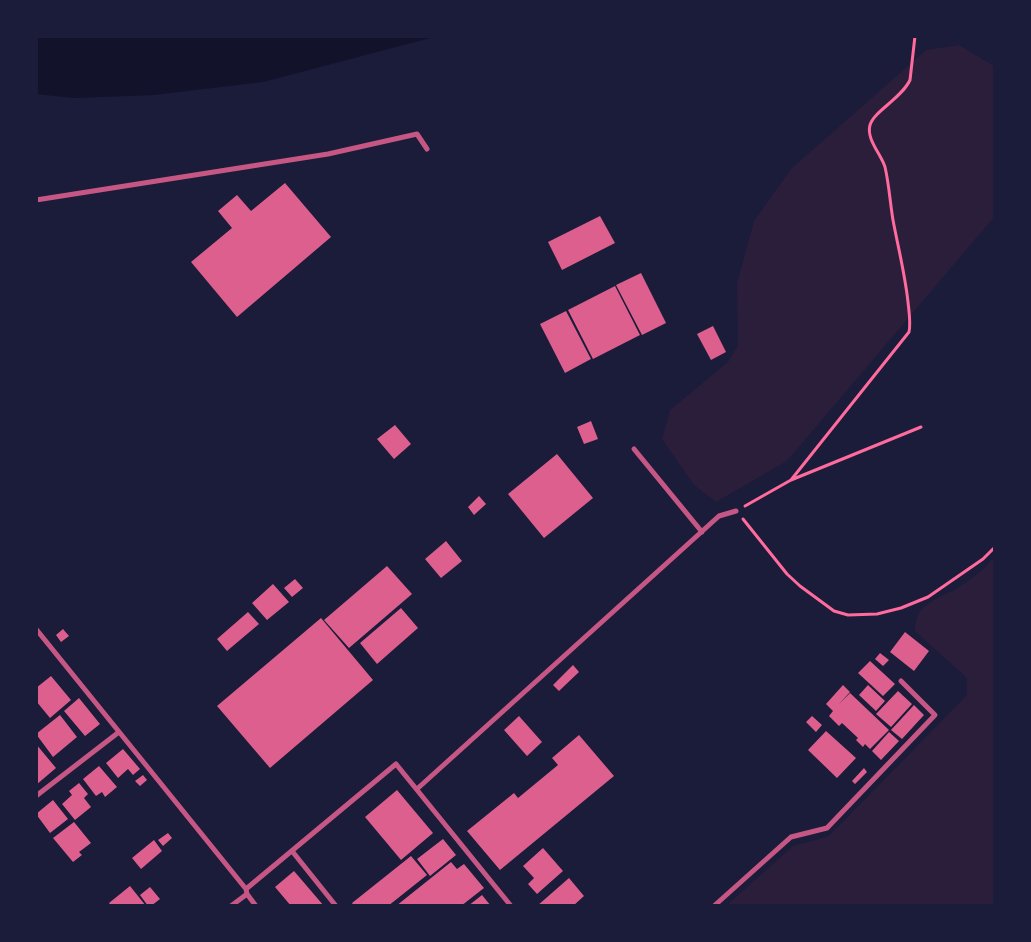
<!DOCTYPE html>
<style>
body{margin:0}
#map{position:relative;width:1031px;height:942px;overflow:hidden;background:#1b1b3a;font-family:Roboto,sans-serif}
canvas{display:block}
.frame{position:absolute;inset:0;border:38px solid #1b1b3a;pointer-events:none}
</style>
<div id="map">
<canvas width="1031" height="942"></canvas>
<div class="frame"></div>
</div>
<script>
const g = document.querySelector('canvas').getContext('2d');
g.lineJoin = 'round';
function fill(path, color) { g.fillStyle = color; g.fill(path, 'evenodd'); }
function trace(path, color, width, dash) { g.strokeStyle = color; g.lineWidth = width; g.lineCap = dash ? 'butt' : 'round'; g.setLineDash(dash || []); g.stroke(path); }
const green = new Path2D(`
 M959 45 994 66 995 216 787 461 716 502 694 485 662 439 670 410 728 362 738 345 737 283 754 221 791 169 926 50Z
 M995 556V906H726L793 846 829 836 967 695V678L915 631C915 625 916 619 919 613 927 600 947 595 959 587 972 579 986 568 995 556Z`);
const water = new Path2D(`
 M36 36H438L263 82 153 95 74 98 36 94Z`);
const building = new Path2D(`
 M285 183 331 237 237 317 191 262 232 228 218 211 237 195 251 211Z
 M600 216 615 243 562 270 548 242Z
 M641 273 666 323 642 335 616 285Z
 M615 286 640 335 593 359 568 310Z
 M566 311 591 359 565 373 540 324Z
 M713 326 726 352 711 360 697 334Z
 M591 421 598 439 584 444 577 427Z
 M395 425 411 444 394 459 377 439Z
 M557 454 593 498 544 538 508 494Z
 M479 496 486 504 474 515 468 507Z
 M446 541 462 561 441 578 425 559Z
 M387 566 412 594 349 648 324 620Z
 M295 579 303 588 292 597 284 588Z
 M273 584 289 602 267 620 252 603Z
 M401 608 418 628 377 664 360 643Z
 M248 612 259 624 227 651 217 639Z
 M321 618 373 680 270 768 217 706Z
 M63 629 69 636 61 642 56 635Z
 M905 632 929 651 914 671 890 652Z
 M880 653 889 660 883 666 875 659Z
 M870 661 895 684 883 696 858 673Z
 M573 665 579 672 559 691 553 685Z
 M51 676 71 700 50 718 36 701V688Z
 M843 685 850 692 839 704 850 693 889 730 870 749 865 744 863 747 856 740 858 738 842 723 839 726 829 716 833 711 826 704Z
 M868 685 885 701 876 711 859 695Z
 M898 691 912 704 891 727 876 714Z
 M79 698 100 724 85 736 64 711Z
 M914 705 924 715 902 739 891 730Z
 M60 715 77 737 53 757 36 734Z
 M519 716 542 742 527 756 504 730Z
 M812 716 822 725 816 732 806 722Z
 M826 731 856 758 837 778 808 750Z
 M889 732 899 741 881 760 872 751Z
 M579 735 614 776 500 870 467 831 514 793 518 798 558 765 552 758Z
 M36 744 56 768 36 785Z
 M123 749 140 769 133 775 128 769 118 778 106 763Z
 M99 766 117 787 105 797 102 792 96 796 83 779Z
 M864 768 867 772 855 784 852 781Z
 M143 775 147 780 140 786 135 781Z
 M79 783 88 794 84 798 91 807 75 820 62 804 72 795 69 791Z
 M397 790 433 833 401 860 365 817Z
 M53 800 68 819 50 833 36 814Z
 M74 822 91 843 79 852 82 855 73 862 53 838Z
 M168 833 172 838 163 846 158 840Z
 M443 839 456 855 430 876 417 859Z
 M154 840 162 851 141 869 132 858Z
 M543 848 563 871 537 894 528 884 534 878 523 866Z
 M411 856 427 875 388 906H354L352 903Z
 M451 862 457 869 464 864 484 888 461 906H396Z
 M294 871 324 906H291L275 887Z
 M569 878 584 896 573 906H537Z
 M130 886 146 906H111L109 903Z
 M150 887 160 899 151 906H148L140 895Z
 M482 895 491 906H468Z`);
const path = new Path2D(`
 M791 480 921 427
 M745 506 791 480 909 332C911 323 909 312 908 302 905 274 898 247 893 220 890 202 889 184 885 167 881 154 866 139 870 125 874 111 901 99 910 80L915 36
 M743 519 787 574 800 586 834 611 848 615 877 614 901 608 928 597 983 559 995 547`);
const minor = new Path2D(`
 M36 200 328 154 417 134 427 149
 M634 449 702 532
 M36 629 246 889 247 894 256 906
 M417 789 719 516 736 511
 M36 796 119 732
 M292 851 336 906
 M246 889 396 764 511 906
 M231 906 247 894
 M714 906 791 837 827 828 935 715 901 681`);
fill(green, '#2a1e3b');
fill(water, '#12122b');
fill(building, '#dd5f8e');
trace(path, '#ff6b9d', 3);
trace(minor, '#c65784', 5);
</script>
